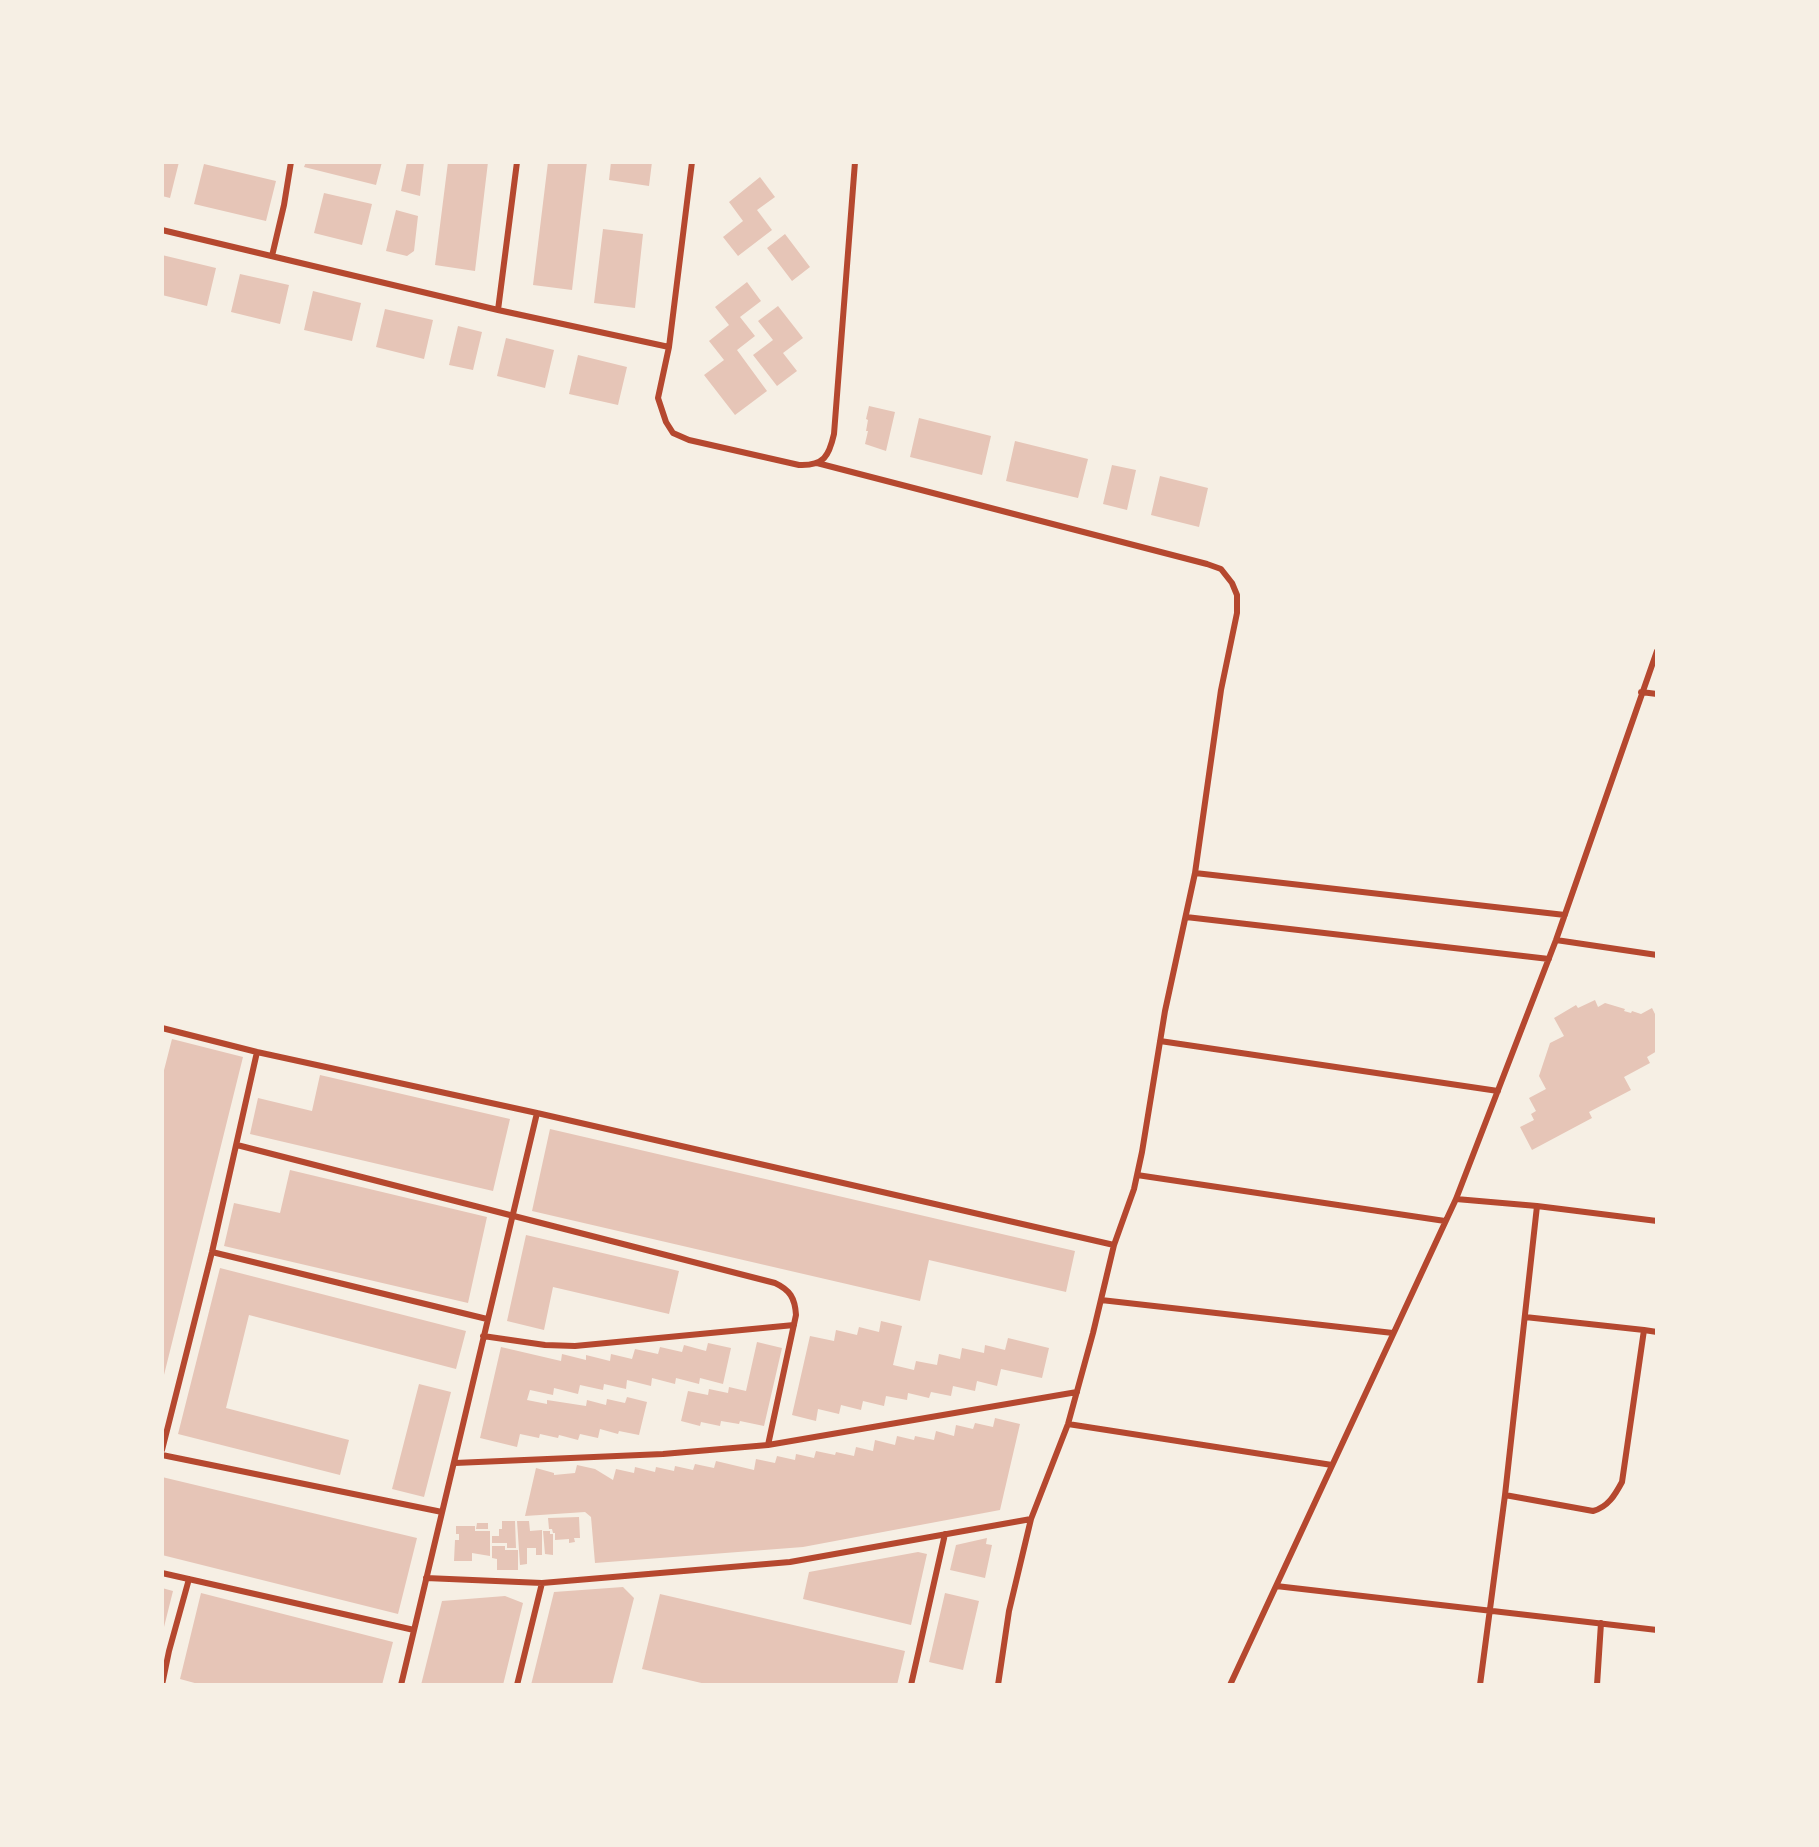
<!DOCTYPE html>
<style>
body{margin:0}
#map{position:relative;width:1819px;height:1847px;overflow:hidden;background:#f6efe4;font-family:"Golos Text",sans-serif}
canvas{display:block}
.frame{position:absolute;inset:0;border:164px solid #f6efe4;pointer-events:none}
</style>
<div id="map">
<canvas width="1819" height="1847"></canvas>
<div class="frame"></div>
</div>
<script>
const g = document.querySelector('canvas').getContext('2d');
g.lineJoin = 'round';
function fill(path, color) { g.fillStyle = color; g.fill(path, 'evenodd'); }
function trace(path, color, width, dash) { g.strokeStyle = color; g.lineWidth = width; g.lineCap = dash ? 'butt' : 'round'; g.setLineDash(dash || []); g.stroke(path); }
const building = new Path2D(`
 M162 162H179L170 198 162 196Z
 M306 162H382L376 185 304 167Z
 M407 162H424L420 196 401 191Z
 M448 162H488L475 271 435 265Z
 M548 162H587L572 290 533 285Z
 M611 162H652L649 186 609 180Z
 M204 164 276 181 266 221 194 204Z
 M760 177 775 197 757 210 772 230 738 256 723 237 743 221 729 202Z
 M324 193 372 204 362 245 314 233Z
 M396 210 418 216 414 251 407 256 386 251Z
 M603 229 643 234 635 308 594 303Z
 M785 234 810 267 792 281 767 248Z
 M162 255 216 268 207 306 162 295Z
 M240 274 289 285 280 324 231 312Z
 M747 282 761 301 740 317 755 336 737 350 767 391 735 415 704 375 724 360 709 341 729 325 715 307Z
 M313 291 361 303 352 341 304 330Z
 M778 306 803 338 783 353 797 371 777 386 753 355 773 340 758 321Z
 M385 309 433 320 424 359 376 347Z
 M458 326 482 332 473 370 449 365Z
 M506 338 554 350 545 388 497 376Z
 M578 355 627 367 618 405 569 394Z
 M869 406 895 412 886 451 865 444 868 431H866L868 420 866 419Z
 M919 418 991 436 982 475 910 457Z
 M1015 441 1088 459 1078 498 1006 481Z
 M1112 465 1136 470 1127 510 1103 504Z
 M1160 476 1208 488 1199 527 1151 515Z
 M1595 1000 1598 1007 1605 1003 1625 1009 1624 1011 1631 1013 1632 1011 1641 1014 1652 1008 1657 1018V1051L1647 1057 1650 1063 1624 1077 1631 1090 1589 1112 1592 1118 1532 1150 1520 1127 1534 1120 1531 1114 1536 1111 1529 1098 1546 1089 1539 1076 1550 1043 1564 1036 1554 1018 1576 1005 1578 1008Z
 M172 1039 243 1057 163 1379 162 1078Z
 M320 1075 510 1119 493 1191 250 1134 258 1098 312 1111Z
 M550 1129 1075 1251 1066 1292 929 1260 920 1301 532 1211Z
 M290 1170 487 1217 468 1303 224 1246 234 1203 280 1213Z
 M526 1235 679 1271 669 1314 553 1287 544 1330 507 1321Z
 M220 1268 466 1331 456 1369 249 1315 226 1408 349 1440 340 1475 178 1434Z
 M881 1321 902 1326 893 1365 914 1370 916 1361 937 1365 939 1354 960 1359 962 1348 984 1353 985 1345 1005 1350 1008 1338 1049 1348 1042 1378 1001 1369 997 1386 977 1381 975 1391 953 1386 951 1396 931 1392 929 1398 908 1393 907 1400 886 1396 884 1406 863 1401 861 1410 841 1405 839 1414 818 1409 816 1421 792 1415 810 1336 834 1341 836 1330 857 1335 859 1327 879 1332Z
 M757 1342 782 1348 764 1426 740 1421 739 1424 721 1421 720 1426 701 1422 700 1426 681 1421 688 1391 708 1395 709 1389 728 1393 729 1387 746 1391Z
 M708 1343 731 1348 723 1384 700 1378 699 1384 676 1378 675 1384 652 1378 651 1386 627 1380 626 1389 604 1384 603 1390 580 1385 578 1394 554 1388 553 1395 530 1390 527 1400 547 1404V1400L586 1406 587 1400 606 1405 607 1399 625 1403 627 1397 647 1402 639 1435 619 1431 618 1434 600 1429 598 1438 580 1434 578 1440 559 1435 558 1438 540 1434 539 1438 520 1434 517 1447 480 1438 501 1347 561 1361 562 1354 586 1360V1355L610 1361 611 1354 632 1359 635 1349 658 1354 660 1347 682 1352 684 1345 706 1351Z
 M419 1384 451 1392 424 1497 392 1489Z
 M995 1418 1020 1424 1000 1510 803 1547 595 1563 591 1517 585 1512 525 1516 536 1468 554 1473V1475L575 1473 577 1465 595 1469 613 1480 616 1469 634 1473 635 1467 655 1472 656 1467 674 1471 675 1466 693 1470 695 1464 714 1468 716 1461 754 1470 756 1459 775 1463 777 1456 795 1460 796 1454 814 1458 816 1451 835 1455 836 1452 854 1456 856 1447 873 1451 875 1440 895 1445 897 1436 914 1440 915 1436 934 1440 936 1431 954 1436 956 1425 973 1429 975 1423 993 1427Z
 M162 1477 417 1538 398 1614 162 1555Z
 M579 1517 580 1538H574L575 1542 569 1543V1539L555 1540V1533H553L552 1529H549L548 1518Z
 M502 1521H515L516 1548H507V1543H492V1536H499V1529H502Z
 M517 1521H529L530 1531 542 1530V1555H536V1548H527V1564L520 1565Z
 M477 1523H488V1529H476Z
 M456 1526H475V1531H490V1556L472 1553V1561H454L455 1540H459V1534H456Z
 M543 1531H550V1534H553V1555L545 1554Z
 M987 1538 986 1544 992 1545 985 1578 950 1570 956 1545Z
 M492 1546H505V1550H518V1570H497V1559L492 1558Z
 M918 1552 927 1554 911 1625 803 1599 809 1572Z
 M623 1587 634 1598 612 1685H531L554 1592Z
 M162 1588 173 1591 163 1631H162Z
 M201 1593 393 1642 382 1685H202L180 1679Z
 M945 1593 979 1601 963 1670 929 1662Z
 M660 1594 905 1651 897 1685H710L642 1669Z
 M505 1596 523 1603 503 1685H421L442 1601Z`);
const minor = new Path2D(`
 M692 162 669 347 658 398 666 422 673 433 689 440 799 465C824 466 829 456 834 434L855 162
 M162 230 498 310 669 347
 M272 256 284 205 291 162
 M498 310 517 162
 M817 463 1207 564 1221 569 1232 583 1237 595V613L1221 690 1195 873 1165 1011 1142 1152 1134 1189 1114 1245
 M1641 692 1657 694
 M1195 873 1565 915
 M1186 917 1549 959
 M1556 940 1657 955
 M162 1028 257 1052 537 1113 1114 1245 1093 1333 1068 1424 1031 1519 1009 1611 998 1685
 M1160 1041 1498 1091
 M237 1145 775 1283C790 1290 795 1298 796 1315L768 1445
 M1137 1175 1445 1221
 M1456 1199 1537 1206 1505 1495 1480 1685
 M1537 1206 1657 1221
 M212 1252 487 1319
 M1101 1300 1393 1333
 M1644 1330 1657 1332
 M483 1336 545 1345 575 1346 794 1325
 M1068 1424 1332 1465
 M162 1450 212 1252 257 1052
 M162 1455 442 1512
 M455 1463 663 1454 768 1445 1077 1392
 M1505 1495 1593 1511C1608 1507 1615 1495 1622 1482L1644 1330 1525 1317
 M162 1573 414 1630
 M426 1578 542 1583 790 1562 1031 1519
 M1276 1586 1657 1630
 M162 1685 169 1651 189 1579
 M401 1685 537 1113
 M517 1685 542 1583
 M911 1685 945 1534
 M1230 1685 1456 1199 1556 940 1657 651
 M1597 1685 1601 1623`);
fill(building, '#e6c5b7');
trace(minor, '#b5482f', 6);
</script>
